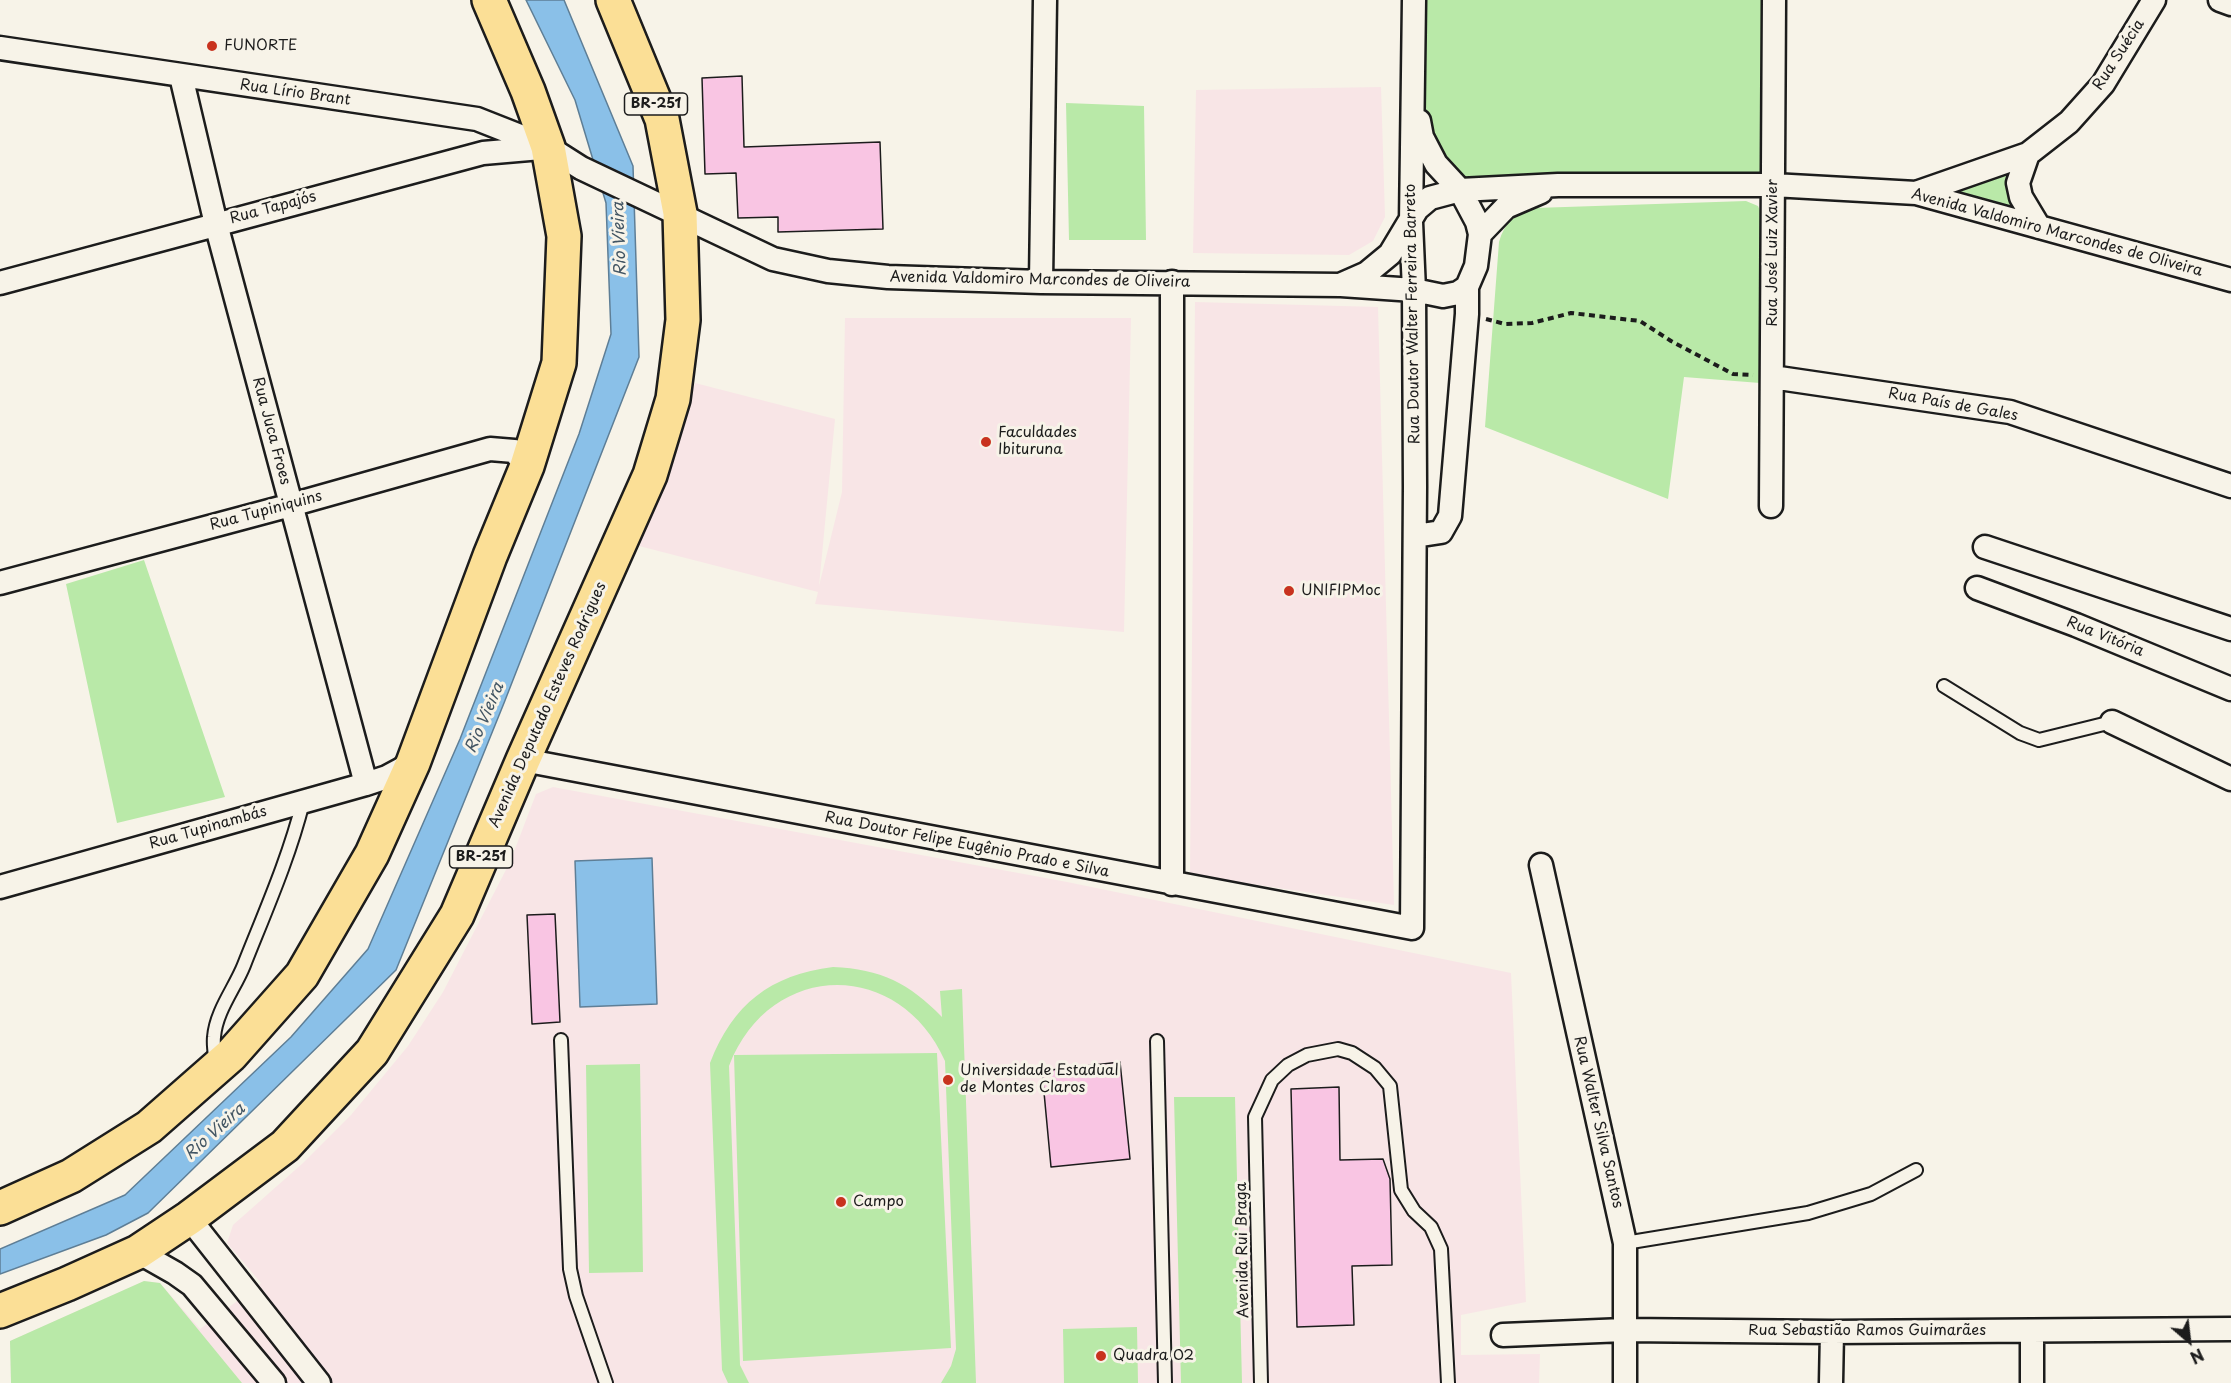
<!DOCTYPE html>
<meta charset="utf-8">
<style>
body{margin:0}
#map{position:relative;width:2231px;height:1383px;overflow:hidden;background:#f7f3e8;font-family:"Playpen Sans",sans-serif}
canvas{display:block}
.north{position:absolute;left:2159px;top:1311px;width:60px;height:60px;-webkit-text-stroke:4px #f7f3e8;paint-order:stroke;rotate:152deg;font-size:16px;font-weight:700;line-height:24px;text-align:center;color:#1c1c1c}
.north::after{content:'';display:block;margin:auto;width:21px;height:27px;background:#1c1c1c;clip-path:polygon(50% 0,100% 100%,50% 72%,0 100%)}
</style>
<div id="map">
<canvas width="2231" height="1383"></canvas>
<div class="north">N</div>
</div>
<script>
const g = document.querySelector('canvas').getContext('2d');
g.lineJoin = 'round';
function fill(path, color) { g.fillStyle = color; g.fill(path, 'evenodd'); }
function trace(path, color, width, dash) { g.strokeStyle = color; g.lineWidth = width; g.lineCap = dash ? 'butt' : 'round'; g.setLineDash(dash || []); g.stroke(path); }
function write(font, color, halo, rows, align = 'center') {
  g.font = font + ' "Playpen Sans",sans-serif'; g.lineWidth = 6; g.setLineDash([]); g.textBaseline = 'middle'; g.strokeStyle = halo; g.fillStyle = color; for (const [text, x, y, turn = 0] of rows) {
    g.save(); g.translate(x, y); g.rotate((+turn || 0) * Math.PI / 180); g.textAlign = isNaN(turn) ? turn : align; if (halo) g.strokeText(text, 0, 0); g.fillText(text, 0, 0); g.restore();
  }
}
const built = new Path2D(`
 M1381 87 1385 217 1373 241 1349 255 1193 253 1196 90Z
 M1195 302 1378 307 1394 905 1190 875Z
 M845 318H1131L1124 632 815 604 818 592 639 546 695 383 835 419 819 586 842 492Z
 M553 787 1067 882 1511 973 1526 1302 1461 1315V1355L1540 1354 1539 1383H11L10 1341 144 1281 160 1283 200 1329 261 1283 227 1243 233 1225 303 1163 351 1115 408 1046 443 992 510 862 536 794Z`);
const green = new Path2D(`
 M1421 0H1765L1762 173 1759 176 1469 179 1455 168 1442 156 1421 108Z
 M1066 103 1144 106 1146 240H1069Z
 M2014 164C2005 183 2006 196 2015 214L1948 194Z
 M1746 201 1758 206 1763 217 1760 383 1684 377 1668 499 1485 427 1499 242C1504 223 1516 212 1535 208Z
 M144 560 225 797 117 823 66 584Z
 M833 967C881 969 909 983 942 1017L940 991 962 989 976 1383H941L951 1366 956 1349 945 1061C899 958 770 960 729 1066L740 1365 749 1383H728L722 1370 710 1063C733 1004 770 975 833 967Z
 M937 1053 951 1348 743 1361 734 1055Z
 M640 1064 643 1272 589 1273 586 1065Z
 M1174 1097H1235L1242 1383H1181Z
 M144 1281 160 1283 242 1383H11L10 1341Z
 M1137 1327 1138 1383H1064L1063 1329Z`);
const water = new Path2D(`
 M526 0H564L633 166 639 357 504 703 396 970 148 1213 106 1235 0 1274V1249L125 1195 291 1037 368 949 460 739 579 434 611 334 606 203 575 100Z
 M652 858 657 1004 580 1007 575 861Z`);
const building = new Path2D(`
 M742 76 744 147 880 142 883 229 778 232V217L738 218 736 173 705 174 702 78Z
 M555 914 560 1022 532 1024 527 915Z
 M1120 1062 1130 1159 1051 1167 1042 1071Z
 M1339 1087 1340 1160 1383 1159 1390 1179 1392 1265 1352 1266 1354 1325 1297 1327 1291 1089Z`);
const path = new Path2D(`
 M1486 319 1505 324 1532 323 1571 313 1640 321 1671 341 1733 374 1753 375`);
const service = new Path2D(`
 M1944 686 2020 733 2039 740 2112 722
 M561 1040 570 1269 576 1296 606 1383
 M1157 1041 1165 1383
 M216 1064C215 1055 213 1045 214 1037 216 1011 235 988 244 965 265 912 289 858 303 802
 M1625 1243 1808 1213 1871 1194 1916 1170
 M1261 1383 1255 1117 1272 1080 1288 1065 1307 1055 1338 1049 1352 1053 1375 1068 1390 1086 1401 1190 1414 1211 1431 1227 1441 1249 1448 1383`);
const minor = new Path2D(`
 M2220 0 2231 4
 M0 48 477 119 548 147 581 168 773 259 828 271 888 277 1041 282 1341 285 1414 290 1443 296 1458 293 1467 287
 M181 76 216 224 366 784
 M2028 154 2018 183 2021 197 2039 227
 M1916 193 2028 154 2069 122 2103 84 2154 0
 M1480 234 1506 207 1541 192
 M1041 282 1045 0
 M1172 282V884
 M0 283 483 153 541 148
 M1342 284 1367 273 1390 254 1417 209 1430 198 1460 190 1558 185H1773L1916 193 2231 280
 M1772 377 2010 412 2231 486
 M1771 506 1774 0
 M1415 536 1441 532 1450 516 1467 314V287L1476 266 1480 234 1477 222 1460 190 1436 164 1422 137 1419 121
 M1985 547 2231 629
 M0 583 291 505 490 449 514 451 527 466
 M1977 588 2076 625 2231 689
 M2112 722 2231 779
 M523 760 1412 928 1415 487 1414 290 1411 222 1414 0
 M1541 865 1625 1243V1383
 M0 887 366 784 387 777 413 763
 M189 1218 319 1383
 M138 1252 175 1273 192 1285 274 1383
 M2032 1331V1383
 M1503 1335 1624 1330 1832 1332 2231 1329
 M1831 1383 1832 1332`);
const primary = new Path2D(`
 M0 1208 71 1176 149 1127 231 1055 302 975 372 854 413 763 490 556 527 466 559 363 564 236 548 147 528 91 489 0
 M0 1311 67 1284 138 1252 189 1218 285 1146 372 1052 457 915 523 760 650 475 673 399 683 320 680 213 662 119 613 0`);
const markers = [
 [212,46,6,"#c8321e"],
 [986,442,6,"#c8321e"],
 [1289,591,6,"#c8321e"],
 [948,1080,6,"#c8321e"],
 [841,1202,6,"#c8321e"],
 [1101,1356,6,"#c8321e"]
];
const shields = [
 [656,104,63],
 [481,857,63]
];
const shieldNames = [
 ["BR-251",656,104],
 ["BR-251",481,857]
];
const poiNames = [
 ["FUNORTE",224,46],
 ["Faculdades",998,433],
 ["Ibituruna",998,450],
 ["UNIFIPMoc",1301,591],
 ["Universidade Estadual",960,1071],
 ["de Montes Claros",960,1088],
 ["Campo",853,1202],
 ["Quadra 02",1113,1356]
];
const streetNames = [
 ["Rua Suécia",2119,55,-57],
 ["Rua Lírio Brant",295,93,8],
 ["Rua Tapajós",273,208,-15],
 ["Avenida Valdomiro Marcondes de Oliveira",2057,233,15],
 ["Rua José Luiz Xavier",1773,253,-90],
 ["Avenida Valdomiro Marcondes de Oliveira",1040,280,1],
 ["Rua Doutor Walter Ferreira Barreto",1413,314,-91],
 ["Rua País de Gales",1953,405,10],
 ["Rua Juca Froes",271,431,75],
 ["Rua Tupiniquins",266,511,-15],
 ["Rua Vitória",2105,637,22],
 ["Avenida Deputado Esteves Rodrigues",548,705,-66],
 ["Rua Tupinambás",208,828,-16],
 ["Rua Doutor Felipe Eugênio Prado e Silva",967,845,11],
 ["Rua Walter Silva Santos",1598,1122,77],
 ["Avenida Rui Braga",1243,1250,-91],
 ["Rua Sebastião Ramos Guimarães",1867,1331]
];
const waterNames = [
 ["Rio Vieira",620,239,-92],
 ["Rio Vieira",485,718,-67],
 ["Rio Vieira",215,1132,-42]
];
fill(built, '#f8e5e6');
fill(green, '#b9e9a8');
fill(water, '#8ac0e8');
trace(water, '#5e7e96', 1.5);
fill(building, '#f9c5e3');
trace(building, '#1c1c1c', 1.5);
trace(service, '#1c1c1c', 16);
trace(minor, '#1c1c1c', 27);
trace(primary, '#1c1c1c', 38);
trace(path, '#1c1c1c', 4, [6, 4.5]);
trace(service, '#f7f3e8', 12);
trace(minor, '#f7f3e8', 22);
trace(primary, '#fbdf96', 33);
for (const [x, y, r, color] of markers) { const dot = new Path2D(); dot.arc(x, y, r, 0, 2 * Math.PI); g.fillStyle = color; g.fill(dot); trace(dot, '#f7f3e8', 2); }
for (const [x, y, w] of shields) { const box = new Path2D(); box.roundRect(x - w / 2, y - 11, w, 22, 4.5); g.fillStyle = '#f7f3e8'; g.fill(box); trace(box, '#1c1c1c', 1.5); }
write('bold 14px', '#1c1c1c', null, shieldNames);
write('15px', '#1c1c1c', '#f7f3e8', poiNames, 'left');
write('15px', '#1c1c1c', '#f7f3e8', streetNames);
write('italic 16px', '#425563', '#f7f3e8', waterNames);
</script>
